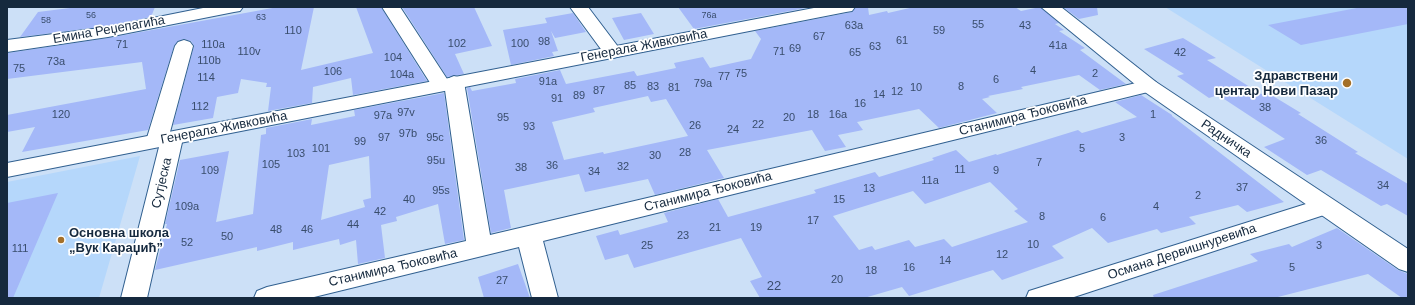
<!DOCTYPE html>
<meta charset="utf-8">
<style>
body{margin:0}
#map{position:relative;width:1415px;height:305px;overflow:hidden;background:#cce0f7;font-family:Arial,sans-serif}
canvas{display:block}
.frame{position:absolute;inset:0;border:8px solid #15293e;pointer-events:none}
</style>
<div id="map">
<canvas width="1415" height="305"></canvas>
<div class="frame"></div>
</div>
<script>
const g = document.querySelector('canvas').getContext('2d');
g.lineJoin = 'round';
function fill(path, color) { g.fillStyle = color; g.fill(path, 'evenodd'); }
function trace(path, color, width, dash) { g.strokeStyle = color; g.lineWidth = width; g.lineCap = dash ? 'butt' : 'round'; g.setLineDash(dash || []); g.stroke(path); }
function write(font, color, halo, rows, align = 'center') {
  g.font = font + ' Arial,sans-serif'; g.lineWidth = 3.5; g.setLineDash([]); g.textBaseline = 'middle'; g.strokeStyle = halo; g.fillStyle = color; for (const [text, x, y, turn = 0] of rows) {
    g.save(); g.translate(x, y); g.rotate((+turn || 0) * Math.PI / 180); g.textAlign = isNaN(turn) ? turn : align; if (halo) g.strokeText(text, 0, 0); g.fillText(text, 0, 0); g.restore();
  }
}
const built = new Path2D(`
 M1165 7H1408V159Z
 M140 156 99 298H7V182Z`);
const building = new Path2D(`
 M78 7H155L151 17 108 26 20 37 38 12Z
 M278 7H314L301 70 373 53 356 7H381L427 81 353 95 351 78 313 87 312 103 268 111 271 87H266L267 83 241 79 238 93 217 97 213 118 173 125 194 46 191 41 184 39 178 41 174 46 148 130 22 152 35 127 7 132V115L146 89 142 62 7 79 8 53 108 38Z
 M402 7H474L492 46 455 54 464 74 447 77Z
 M678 7H811L694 29Z
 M856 7H868L869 15 887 11 888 13 914 7H1015L1021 11 1040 7 1059 23 1055 24 1064 30 1059 31 1085 48 1080 50 1126 84 1100 90 1079 75 1021 87 1023 89 988 96 990 97 982 99 997 113 939 128 919 109 857 122 863 130 838 135 846 147 825 151 812 130 707 150 724 178 655 195 648 179 585 192 579 174 504 190 511 228 491 233 467 88 470 87 472 91 516 83 515 79 560 70 566 84 634 71 637 76 676 68 674 63 703 57 710 68 751 59 761 39 755 31 852 12ZM648 96 651 102 666 99 688 136 604 154 603 152 564 160 552 122 595 112 593 108Z
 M1063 7H1097L1098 15 1079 19Z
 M1362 7H1408V24L1301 45 1268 25Z
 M573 13 586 32 555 38 551 31 558 51 552 52 554 56 511 65 503 30 547 23 545 18Z
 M641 13 654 34 624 40 612 18Z
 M1183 38 1216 58 1207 60 1261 94 1268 93 1301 113 1298 114 1358 152 1355 153 1408 184V216L1387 204 1381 206 1321 170 1307 175 1264 147 1285 139 1218 95 1209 98 1177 76 1184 74 1144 49Z
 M444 93 464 240 445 244 438 204 396 217 397 221 381 225 385 258 358 264 356 240 340 245 339 239 293 250V242L257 251V247L155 270 167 224H165L180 160 229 151 216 222 253 214 261 135 266 134V128L312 119 311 125 355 116 354 110ZM369 156 371 198 363 200 365 207 321 220 329 165Z
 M1141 95 1172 115V116L1284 202 1247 212 1238 205 1189 217 1196 224 1161 233 1157 229 1108 243 1092 228 1052 246 1064 258 1002 280 993 270 909 296 902 287 864 298H760L750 281 762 277 741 238 634 268 628 254 605 260 596 236 618 230 620 235 668 222 664 213 718 199 728 217 816 193 814 190 875 172 879 177 934 160 932 158 956 150 969 162 996 154 997 155 1078 130 1082 133 1137 117 1115 102ZM990 182 1018 209 1014 211 1028 222 952 247 944 239 915 247 909 240 875 250 872 246 859 250 833 216 913 191 925 204Z
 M58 193 13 298H7V203Z
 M1337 228 1398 270 1408 274V298H1402L1368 274 1274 298H1154L1153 295 1258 261 1250 254 1289 244 1292 247Z
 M518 264 530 298H484L478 277Z`);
const minor = new Path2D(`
 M208 7H243L240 11 234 12 108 37 7 52V40L108 27Z
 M382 7H400L447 79 454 76 461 78 464 82 490 235 1149 80 1156 82 1159 86 1156 90 543 241 558 298H532L519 247 310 298H254L257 291 267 287 466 241 445 90 441 91 434 89Z
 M570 7H588L622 52 620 56 613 58 606 56Z
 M184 40 190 42 193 46 170 132 180 133 183 138 147 298H121L159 147 149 146 146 141 175 46 178 42Z
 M1325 198 1333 200 1337 206 1333 212 1071 298H1026L1029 291Z`);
const tertiary = new Path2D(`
 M819 7H855L852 11 846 12 7 177V163Z
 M1041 7H1061L1156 82 1408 249V272L1399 269 1142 90Z`);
const markers = [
 [1347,83,5,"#a47029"],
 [61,240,4,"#a47029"]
];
const farNumbernames = [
 ["56",91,16],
 ["76a",709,16],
 ["63",261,18],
 ["58",46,21]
];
const numberNames = [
 ["55",978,25],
 ["63a",854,26],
 ["43",1025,26],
 ["110",293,31],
 ["59",939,31],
 ["67",819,37],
 ["61",902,41],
 ["98",544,42],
 ["102",457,44],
 ["100",520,44],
 ["71",122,45],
 ["110a",213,45],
 ["41a",1058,46],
 ["63",875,47],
 ["69",795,49],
 ["110v",249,52],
 ["71",779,52],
 ["65",855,53],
 ["42",1180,53],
 ["104",393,58],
 ["110b",209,61],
 ["73a",56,62],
 ["75",19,69],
 ["4",1033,71],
 ["106",333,72],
 ["75",741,74],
 ["2",1095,74],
 ["104a",402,75],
 ["77",724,77],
 ["114",206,78],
 ["6",996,80],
 ["91a",548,82],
 ["79a",703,84],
 ["85",630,86],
 ["83",653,87],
 ["8",961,87],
 ["81",674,88],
 ["10",916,88],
 ["87",599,91],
 ["12",897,92],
 ["14",879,95],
 ["89",579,96],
 ["91",557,99],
 ["16",860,104],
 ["112",200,107],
 ["38",1265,108],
 ["97v",406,113],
 ["120",61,115],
 ["18",813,115],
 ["16a",838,115],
 ["1",1153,115],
 ["97a",383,116],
 ["95",503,118],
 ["20",789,118],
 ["22",758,125],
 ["26",695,126],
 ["93",529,127],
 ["24",733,130],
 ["97b",408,134],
 ["97",384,138],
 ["95c",435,138],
 ["3",1122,138],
 ["36",1321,141],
 ["99",360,142],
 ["101",321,149],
 ["5",1082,149],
 ["28",685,153],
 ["103",296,154],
 ["30",655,156],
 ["95u",436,161],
 ["7",1039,163],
 ["105",271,165],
 ["36",552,166],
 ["32",623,167],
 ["38",521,168],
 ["11",960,170],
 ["109",210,171],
 ["9",996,171],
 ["34",594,172],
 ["11a",930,181],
 ["34",1383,186],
 ["37",1242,188],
 ["13",869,189],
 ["95s",441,191],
 ["2",1198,196],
 ["40",409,200],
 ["15",839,200],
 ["109a",187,207],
 ["4",1156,207],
 ["42",380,212],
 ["8",1042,217],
 ["6",1103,218],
 ["17",813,221],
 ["44",353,225],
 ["21",715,228],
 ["19",756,228],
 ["48",276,230],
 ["46",307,230],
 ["23",683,236],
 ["50",227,237],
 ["52",187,243],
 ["10",1033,245],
 ["25",647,246],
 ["3",1319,246],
 ["111",20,249],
 ["12",1002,255],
 ["14",945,261],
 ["16",909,268],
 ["5",1292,268],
 ["18",871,271],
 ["20",837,280],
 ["27",502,281]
];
const streetNames = [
 ["Емина Реџепагића",109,30,-10],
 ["Генерала Живковића",644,46,-11],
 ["Станимира Ђоковића",1023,116,-14],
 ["Генерала Живковића",224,128,-11],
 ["Радничка",1226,139,34],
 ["Сутјеска",162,183,-77],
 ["Станимира Ђоковића",708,192,-14],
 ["Османа Дервишнуревића",1182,252,-18],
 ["Станимира Ђоковића",393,268,-13]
];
const poiNames = [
 ["Здравствени",1338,76],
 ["центар Нови Пазар",1338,91],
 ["Основна школа",69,233,"left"],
 ["„Вук Караџић”",69,248,"left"]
];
const nearNumbernames = [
 ["22",774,286]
];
fill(built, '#b5d7fb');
fill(building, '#a4b8f8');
trace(minor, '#316090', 2);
trace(tertiary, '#316090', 2);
fill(minor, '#fff');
fill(tertiary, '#fff');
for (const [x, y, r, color] of markers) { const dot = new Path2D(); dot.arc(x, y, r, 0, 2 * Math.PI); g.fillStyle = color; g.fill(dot); trace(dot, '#fff', 1.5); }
write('9px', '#394d6c', null, farNumbernames);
write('11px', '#394d6c', null, numberNames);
write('13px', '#15293e', '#fff', streetNames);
write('bold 13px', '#15293e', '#fff', poiNames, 'right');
write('13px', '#394d6c', null, nearNumbernames);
</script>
